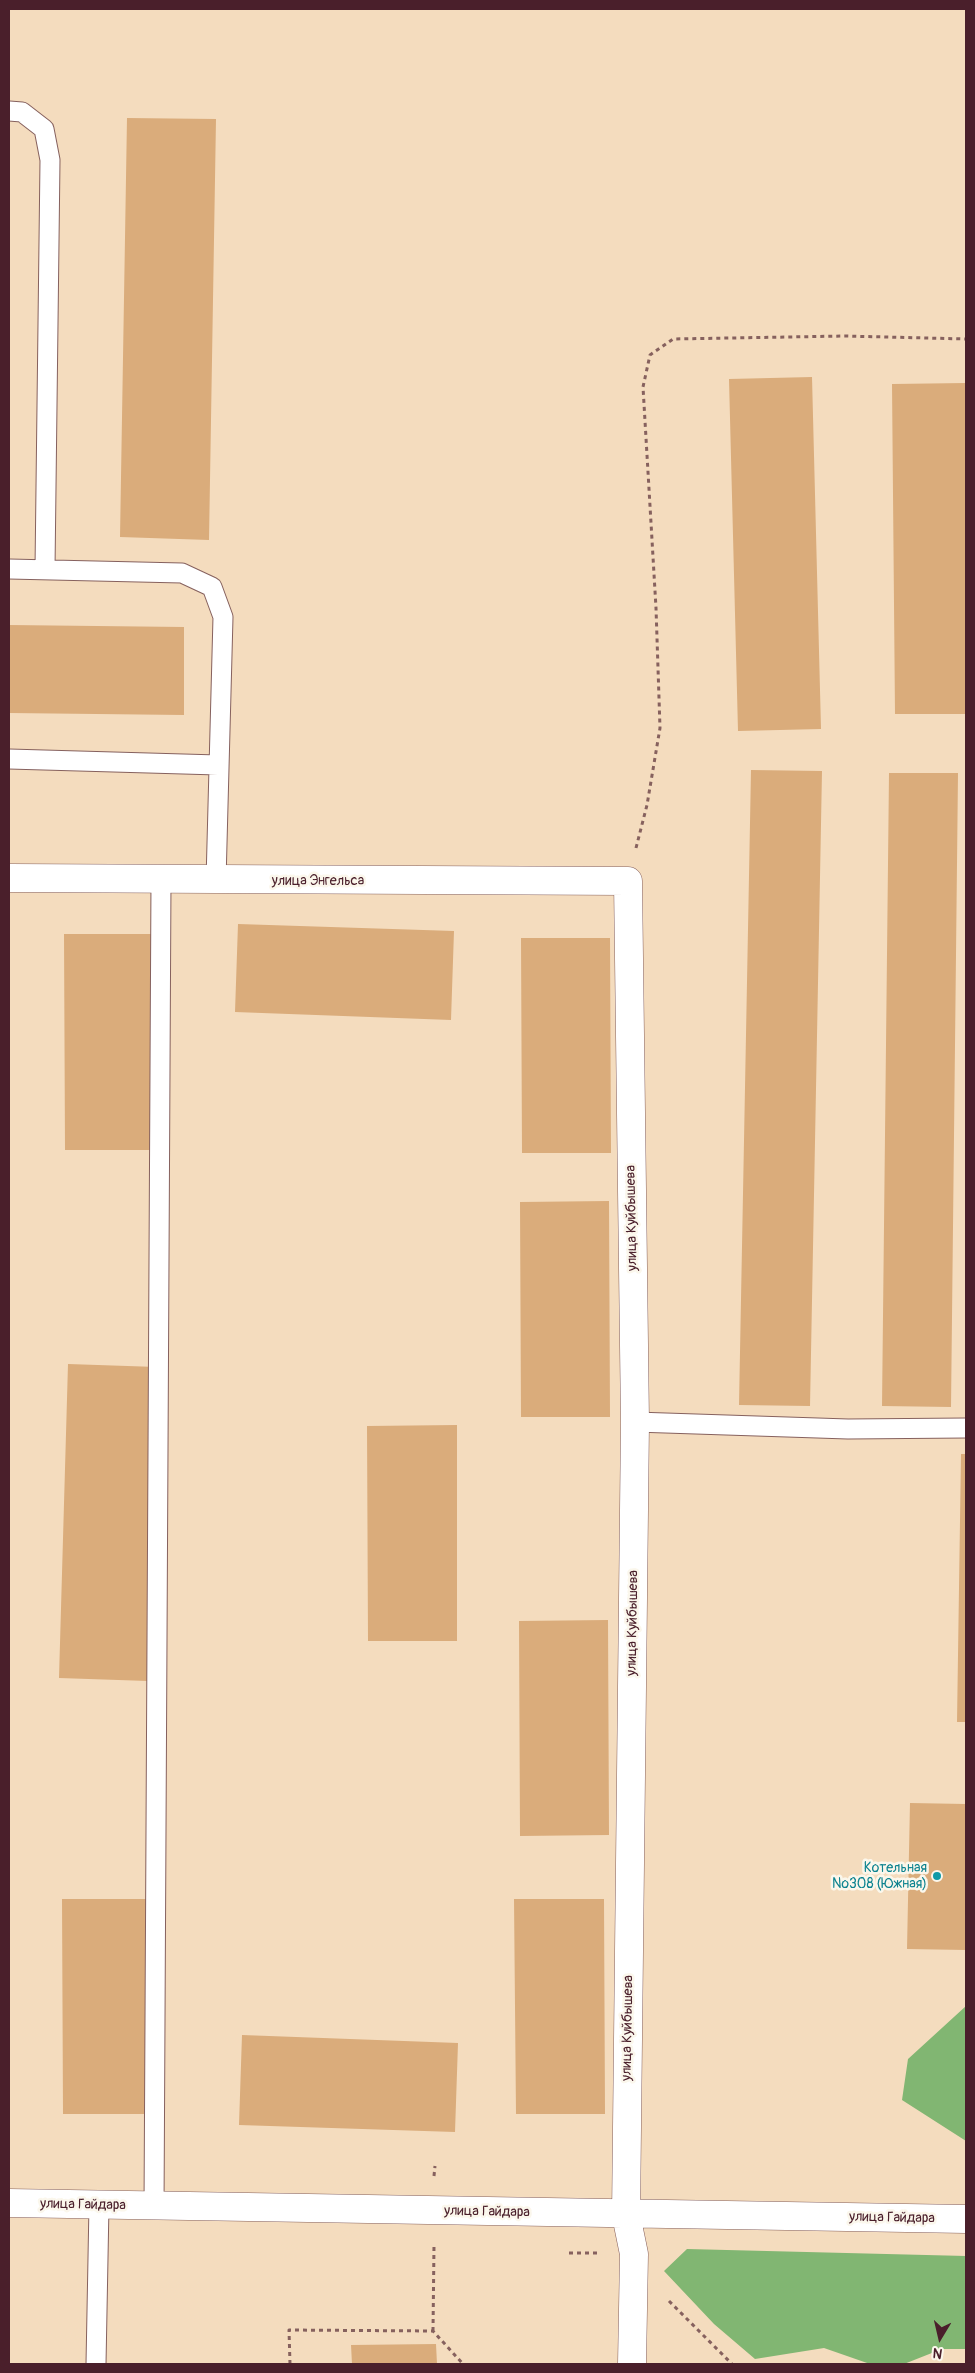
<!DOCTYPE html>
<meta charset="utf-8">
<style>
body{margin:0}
#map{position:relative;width:975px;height:2373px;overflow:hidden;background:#f4dcbe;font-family:Pangolin,sans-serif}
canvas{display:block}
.frame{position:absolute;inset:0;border:10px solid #4a1f2b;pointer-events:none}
.north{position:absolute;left:915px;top:2313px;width:50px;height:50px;-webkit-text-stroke:4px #fbf7ec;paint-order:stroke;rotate:189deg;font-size:14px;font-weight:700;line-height:20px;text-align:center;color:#4a1f2b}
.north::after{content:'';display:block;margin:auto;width:18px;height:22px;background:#4a1f2b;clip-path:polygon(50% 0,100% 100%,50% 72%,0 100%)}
</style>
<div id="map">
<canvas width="975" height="2373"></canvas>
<div class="frame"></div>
<div class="north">N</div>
</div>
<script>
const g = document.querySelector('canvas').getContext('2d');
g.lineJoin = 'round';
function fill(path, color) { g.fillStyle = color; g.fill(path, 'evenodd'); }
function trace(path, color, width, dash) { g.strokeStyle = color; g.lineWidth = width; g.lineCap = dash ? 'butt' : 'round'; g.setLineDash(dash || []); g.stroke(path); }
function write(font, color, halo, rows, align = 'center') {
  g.font = font + ' Pangolin,sans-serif'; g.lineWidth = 5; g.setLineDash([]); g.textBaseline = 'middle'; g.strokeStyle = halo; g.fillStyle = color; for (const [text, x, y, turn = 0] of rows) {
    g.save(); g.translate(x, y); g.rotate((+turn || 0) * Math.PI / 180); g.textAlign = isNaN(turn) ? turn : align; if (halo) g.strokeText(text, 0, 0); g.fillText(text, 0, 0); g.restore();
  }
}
const forest = new Path2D(`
 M966 2006V2141L902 2100 908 2059Z
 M687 2249 966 2256V2349H942L904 2364H870L824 2348 755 2359 714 2324 664 2271Z`);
const building = new Path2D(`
 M127 118 216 119 209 540 120 537Z
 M812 377 821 729 738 731 729 379Z
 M966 383V714H895L892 384Z
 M9 625 184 627V715L9 713Z
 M751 770 822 771 810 1406 739 1405Z
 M889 773H958L951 1407 882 1406Z
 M238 924 454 931 451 1020 235 1012Z
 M64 934H153L154 1150H65Z
 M521 938H610L611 1153H522Z
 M609 1201 610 1417H521L520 1202Z
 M68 1364 157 1367 148 1681 59 1678Z
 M457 1425V1641H368L367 1426Z
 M961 1454H966V1722H957Z
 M608 1620 609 1835 520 1836 519 1621Z
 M910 1803 966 1804V1950L907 1949Z
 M62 1899H151L152 2114H63Z
 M514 1899H604L605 2114H516Z
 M242 2035 458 2043 455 2132 239 2125Z
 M436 2344 437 2364H352L351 2345Z`);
const path = new Path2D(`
 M636 848 647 805 660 728 656 608 643 387 650 355 673 339 845 336 966 339
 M434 2176 435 2166
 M569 2253H599
 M669 2301 732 2364
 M433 2331 434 2245
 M290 2364 289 2330 433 2331 463 2364`);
const lane = new Path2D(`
 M9 111 22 112 44 129 50 160 45 569
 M9 569 182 573 212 587 223 617 216 881
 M9 759 218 765
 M635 1422 848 1429 966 1428
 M154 2207 161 880
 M96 2364 99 2205`);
const street = new Path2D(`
 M9 878 628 881 635 1422 626 2215 634 2254 632 2364
 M9 2203 966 2219`);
const markers = [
 [937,1876,5,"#0f9aa8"]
];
const streetNames = [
 ["улица Энгельса",318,881],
 ["улица Куйбышева",632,1218,-91],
 ["улица Куйбышева",633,1623,-89],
 ["улица Куйбышева",628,2028,-89],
 ["улица Гайдара",83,2205,1],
 ["улица Гайдара",487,2212,1],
 ["улица Гайдара",892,2218,1]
];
const cultureNames = [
 ["Котельная",927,1868],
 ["№308 (Южная)",927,1884]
];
fill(forest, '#81b672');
fill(building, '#daac7b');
trace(lane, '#86615e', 21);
trace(street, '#86615e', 29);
trace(path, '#86615e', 3, [4, 4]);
trace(lane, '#fff', 19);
trace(street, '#fff', 28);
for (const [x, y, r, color] of markers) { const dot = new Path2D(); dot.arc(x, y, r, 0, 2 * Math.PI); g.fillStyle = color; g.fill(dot); trace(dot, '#fbf7ec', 2); }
write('14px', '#4a1f2b', '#fbf7ec', streetNames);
write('14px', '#0d838f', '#fbf7ec', cultureNames, 'right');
</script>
